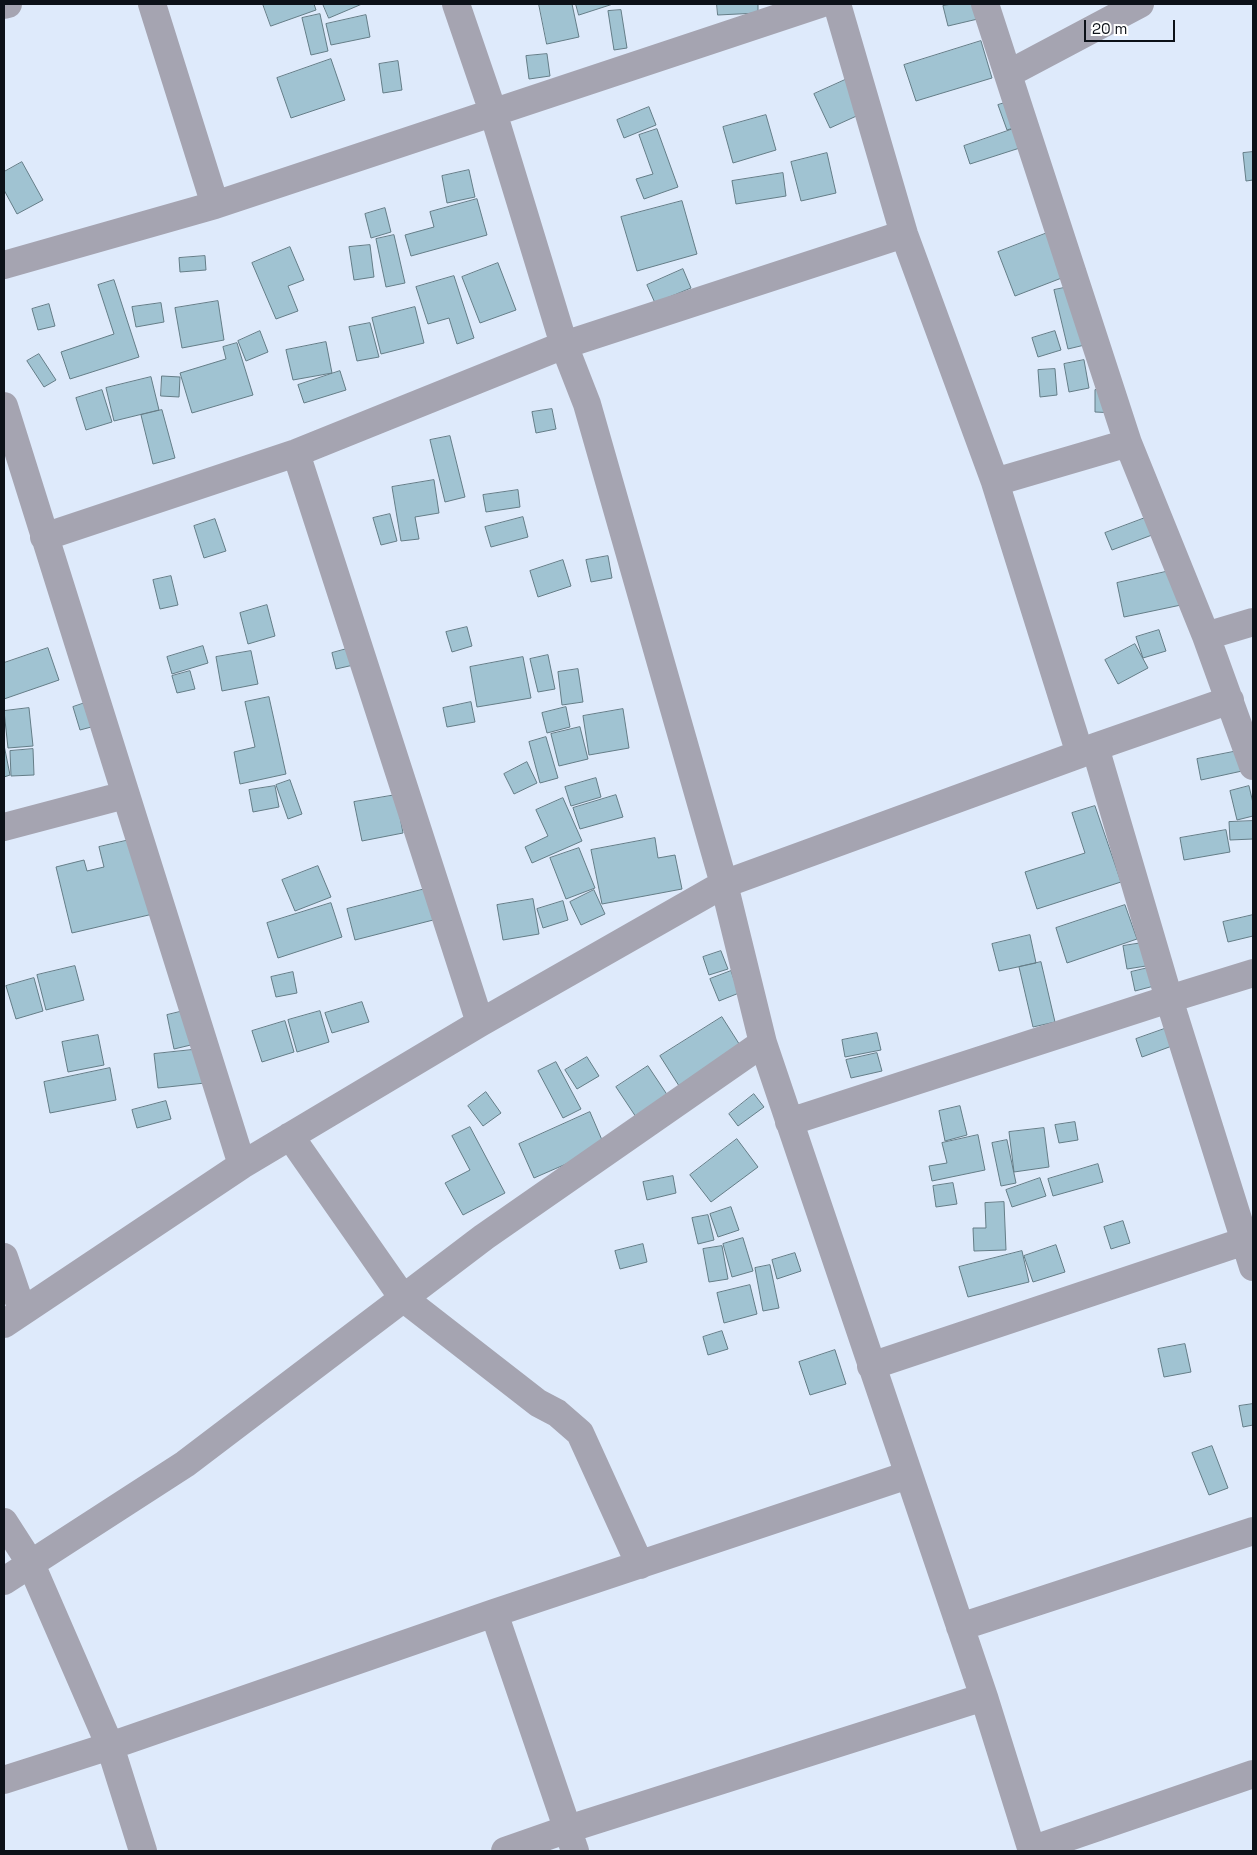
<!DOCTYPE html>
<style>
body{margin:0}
#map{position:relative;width:1257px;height:1855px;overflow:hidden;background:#deeafb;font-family:"Space Grotesk",sans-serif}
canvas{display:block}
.frame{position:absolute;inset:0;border:5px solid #0c1118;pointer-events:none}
.scale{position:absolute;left:1084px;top:20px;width:91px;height:22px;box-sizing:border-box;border:2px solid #0c1118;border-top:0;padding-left:6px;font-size:15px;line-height:18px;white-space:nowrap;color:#0c1118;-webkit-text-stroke:4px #fff;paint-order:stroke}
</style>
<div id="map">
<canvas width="1257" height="1855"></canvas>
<div class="frame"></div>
<div class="scale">20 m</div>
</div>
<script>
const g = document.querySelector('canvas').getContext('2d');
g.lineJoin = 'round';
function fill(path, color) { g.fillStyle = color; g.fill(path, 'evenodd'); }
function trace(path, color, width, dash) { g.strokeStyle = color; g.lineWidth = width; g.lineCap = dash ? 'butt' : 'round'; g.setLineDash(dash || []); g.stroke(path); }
const building = new Path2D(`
 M263 4H314L316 10 271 26Z
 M323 4H362L329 18Z
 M539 4H572L579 37 547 44Z
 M576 4H613L579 15Z
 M717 4H758V13L718 15Z
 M952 4H978L982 18 948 26 943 6Z
 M621 10 627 48 614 50 608 11Z
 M320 14 328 51 311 55 302 18Z
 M366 15 370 37 331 45 326 24Z
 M981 41 992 78 916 101 904 65Z
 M547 54 550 76 529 79 526 56Z
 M331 59 345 100 291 118 277 78Z
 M398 61 402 90 383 93 379 64Z
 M856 75 872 109 830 128 814 94Z
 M1021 98 1030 123 1007 130 998 105Z
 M649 107 656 125 624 138 617 120Z
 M766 115 776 150 733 163 723 127Z
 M1022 126 1029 145 970 164 964 146Z
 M657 129 678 187 644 199 636 179 653 174 639 135Z
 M1253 152V180L1246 181 1243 153Z
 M827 153 836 193 801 201 791 162Z
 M22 162 43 200 17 214 4 190V172Z
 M469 170 475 197 447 203 442 176Z
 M783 173 786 196 736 204 732 181Z
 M477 199 487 235 411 256 405 235 434 227 430 212Z
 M682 201 697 254 637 271 621 217Z
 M385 208 391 232 371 238 365 214Z
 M1068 225 1085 269 1015 296 998 252Z
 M394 235 405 283 386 287 376 239Z
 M370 245 374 277 354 280 349 247Z
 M290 247 304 280 288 286 298 311 276 319 252 263Z
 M205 256 206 270 180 272 179 258Z
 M498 263 516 310 480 323 462 277Z
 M683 269 691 288 655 303 647 285Z
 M454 276 474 338 457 344 449 318 428 324 416 287Z
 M114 280 139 357 70 379 61 352 114 334 98 285Z
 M1083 284 1097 342 1068 349 1054 290Z
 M218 301 224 340 182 348 175 308Z
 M161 303 164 322 136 327 132 307Z
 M49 304 55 326 38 330 32 309Z
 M415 307 424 343 381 354 372 318Z
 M370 323 379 357 357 361 349 327Z
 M260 331 268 352 246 361 238 341Z
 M1055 331 1061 350 1038 357 1032 338Z
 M326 342 332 373 293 380 286 350Z
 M237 343 253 395 192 413 180 373 226 359 223 347Z
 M39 354 56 380 44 387 27 361Z
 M1084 360 1089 388 1069 392 1064 364Z
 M1055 369 1057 395 1040 397 1038 370Z
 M340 371 346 390 304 403 298 385Z
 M162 376 180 377 179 397 161 396Z
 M151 377 159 410 114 421 106 388Z
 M1117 389V413L1095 412V390Z
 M102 390 112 422 86 430 76 398Z
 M552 409 556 429 536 433 532 412Z
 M162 410 175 458 153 464 141 415Z
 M450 436 465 497 445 502 430 440Z
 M434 480 439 513 415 517 419 539 401 541 392 487Z
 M518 490 520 507 486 512 483 495Z
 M390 514 397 541 381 545 373 518Z
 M1153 515 1160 532 1112 550 1105 533Z
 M523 517 528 537 491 547 485 527Z
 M215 519 226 551 204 558 194 526Z
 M608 556 612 578 591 582 586 560Z
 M563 560 571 586 538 597 530 571Z
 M1174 570 1181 605 1124 617 1117 583Z
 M171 576 178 605 160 609 153 580Z
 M267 605 275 636 248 644 240 613Z
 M467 627 472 646 452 652 446 632Z
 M1159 630 1166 651 1143 658 1136 637Z
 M1135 644 1148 668 1118 684 1105 660Z
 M203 646 208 663 172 674 167 657Z
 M354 647 358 664 336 669 332 653Z
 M48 648 59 680 4 699V663Z
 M251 651 258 684 222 691 216 657Z
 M548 655 555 689 538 692 530 659Z
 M523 657 531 698 477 707 470 667Z
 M578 669 583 702 562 705 558 672Z
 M190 671 195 689 177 693 172 676Z
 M269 697 286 774 240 784 234 752 255 747 245 702Z
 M88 702 95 726 80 730 73 707Z
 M471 702 475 722 447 727 443 708Z
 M566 707 570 727 547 733 542 713Z
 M29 708 33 746 8 748 4 711Z
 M623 709 629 748 589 755 583 716Z
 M580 727 588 759 559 766 551 734Z
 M546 737 558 778 540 783 529 742Z
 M4 745 10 775 4 777Z
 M33 749 34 775 11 776 10 751Z
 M1238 751 1242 771 1201 780 1197 759Z
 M527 762 537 783 514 794 504 774Z
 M596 778 601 797 571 806 565 787Z
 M290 780 302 814 288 819 276 785Z
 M275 786 279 807 253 812 249 790Z
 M1249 786 1253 803V816L1237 820 1230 791Z
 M396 795 403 833 362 841 354 802Z
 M616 795 623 817 580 829 573 808Z
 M563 798 582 841 532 863 525 847 548 836 536 810Z
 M1095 806 1121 882 1037 909 1025 872 1085 853 1072 813Z
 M1253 821V839L1230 840 1229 822Z
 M1226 830 1230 852 1184 860 1180 838Z
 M655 838 658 858 675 855 682 889 602 904 591 850Z
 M134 839 153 914 72 933 56 867 84 860 87 871 104 867 99 847Z
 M579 848 595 888 566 899 550 858Z
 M318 866 331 897 295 911 282 880Z
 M433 887 441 918 355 940 347 909Z
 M594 890 605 914 581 925 570 902Z
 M533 899 539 934 503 940 497 905Z
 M563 901 568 920 543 928 537 909Z
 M331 903 342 937 278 958 267 923Z
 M1125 905 1137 939 1067 963 1056 928Z
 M1253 915V936L1228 942 1223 922Z
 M1030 935 1036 963 999 971 992 944Z
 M1142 943 1146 966 1127 969 1123 946Z
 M721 951 728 969 709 975 703 957Z
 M1041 962 1055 1022 1033 1027 1019 967Z
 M75 966 84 1000 46 1010 37 975Z
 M1148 968 1154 986 1135 991 1131 972Z
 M731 971 739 993 719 1001 710 979Z
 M293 972 297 993 276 997 271 977Z
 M34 978 43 1011 16 1019 6 986Z
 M362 1002 369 1022 332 1033 325 1013Z
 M188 1010 195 1044 174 1049 167 1015Z
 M320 1011 329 1042 297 1052 288 1020Z
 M722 1017 743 1050 681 1089 660 1056Z
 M285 1021 294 1052 262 1062 252 1031Z
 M1167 1028 1172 1046 1142 1057 1136 1039Z
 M877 1033 881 1050 845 1057 842 1040Z
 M98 1035 104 1065 68 1072 62 1042Z
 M201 1049 205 1083 158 1088 154 1054Z
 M877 1053 882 1071 851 1078 846 1060Z
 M587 1057 599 1076 577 1089 565 1070Z
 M556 1062 581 1109 563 1118 538 1071Z
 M648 1066 670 1099 638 1120 616 1087Z
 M110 1068 116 1100 50 1113 44 1082Z
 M486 1092 501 1113 483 1126 468 1106Z
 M754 1094 764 1107 738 1126 729 1114Z
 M166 1101 171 1119 137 1128 132 1110Z
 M960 1106 967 1135 945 1141 939 1111Z
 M590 1112 605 1147 534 1178 519 1144Z
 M1075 1122 1078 1140 1059 1143 1055 1125Z
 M470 1127 505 1193 463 1215 445 1183 470 1170 452 1136Z
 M1044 1128 1049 1167 1014 1172 1009 1132Z
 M978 1135 985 1170 932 1181 929 1166 947 1163 942 1143Z
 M737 1139 758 1167 711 1202 690 1175Z
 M1007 1140 1016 1183 1001 1186 992 1143Z
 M1098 1164 1103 1182 1053 1196 1048 1179Z
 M673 1176 676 1193 647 1200 643 1182Z
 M1040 1178 1046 1196 1012 1207 1006 1190Z
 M953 1183 957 1204 936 1207 933 1186Z
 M1004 1202 1006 1250 974 1251 973 1228H986L985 1203Z
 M731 1207 739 1230 718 1237 710 1214Z
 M708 1215 714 1240 698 1244 692 1218Z
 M1123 1221 1130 1243 1111 1249 1104 1227Z
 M743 1238 753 1271 732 1277 723 1244Z
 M643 1244 647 1262 620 1269 615 1251Z
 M1056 1245 1065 1272 1033 1282 1024 1256Z
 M722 1246 728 1279 709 1282 703 1249Z
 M1022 1251 1029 1282 968 1297 959 1267Z
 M795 1253 801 1271 777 1279 772 1260Z
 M770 1265 779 1308 763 1311 755 1268Z
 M750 1285 757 1314 724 1323 717 1293Z
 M722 1331 728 1349 708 1355 703 1337Z
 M1185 1344 1191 1372 1164 1377 1158 1349Z
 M835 1350 846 1384 810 1395 799 1362Z
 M1253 1404V1425L1243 1427 1239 1406Z
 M1212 1446 1228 1488 1209 1495 1192 1453Z`);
const street = new Path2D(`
 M152 4 215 205
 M456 4 493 112 564 345 587 404 724 884 763 1043 984 1697 1032 1851
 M837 4 904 234 995 482 1080 754
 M985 4 1128 443 1206 636 1253 766
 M4 5 8 4
 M1008 74 1140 4
 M4 265 215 205 820 4
 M4 406 242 1165
 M296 453 480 1023
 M995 482 1128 443
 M44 537 296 453 564 345 904 234
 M1206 636 1253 622
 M1095 747 1169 999 1253 1267
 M4 827 125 795
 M789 1122 1169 999 1253 973
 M290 1136 403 1298 538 1403 557 1413 580 1433 640 1565
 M4 1257 22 1310
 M4 1324 242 1165 480 1023 724 884 1080 754 1095 747 1230 700
 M871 1366 1245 1241
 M4 1522 31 1564 110 1746 143 1851
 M4 1581 185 1464 484 1237 763 1043
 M494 1613 575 1851
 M960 1627 1253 1531
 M4 1780 110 1746 494 1613 908 1475
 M1031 1850 1253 1774
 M505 1851 568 1829 984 1697`);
fill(building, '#a0c3d2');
trace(building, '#647d87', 1);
trace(street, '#a5a4b1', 28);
</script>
